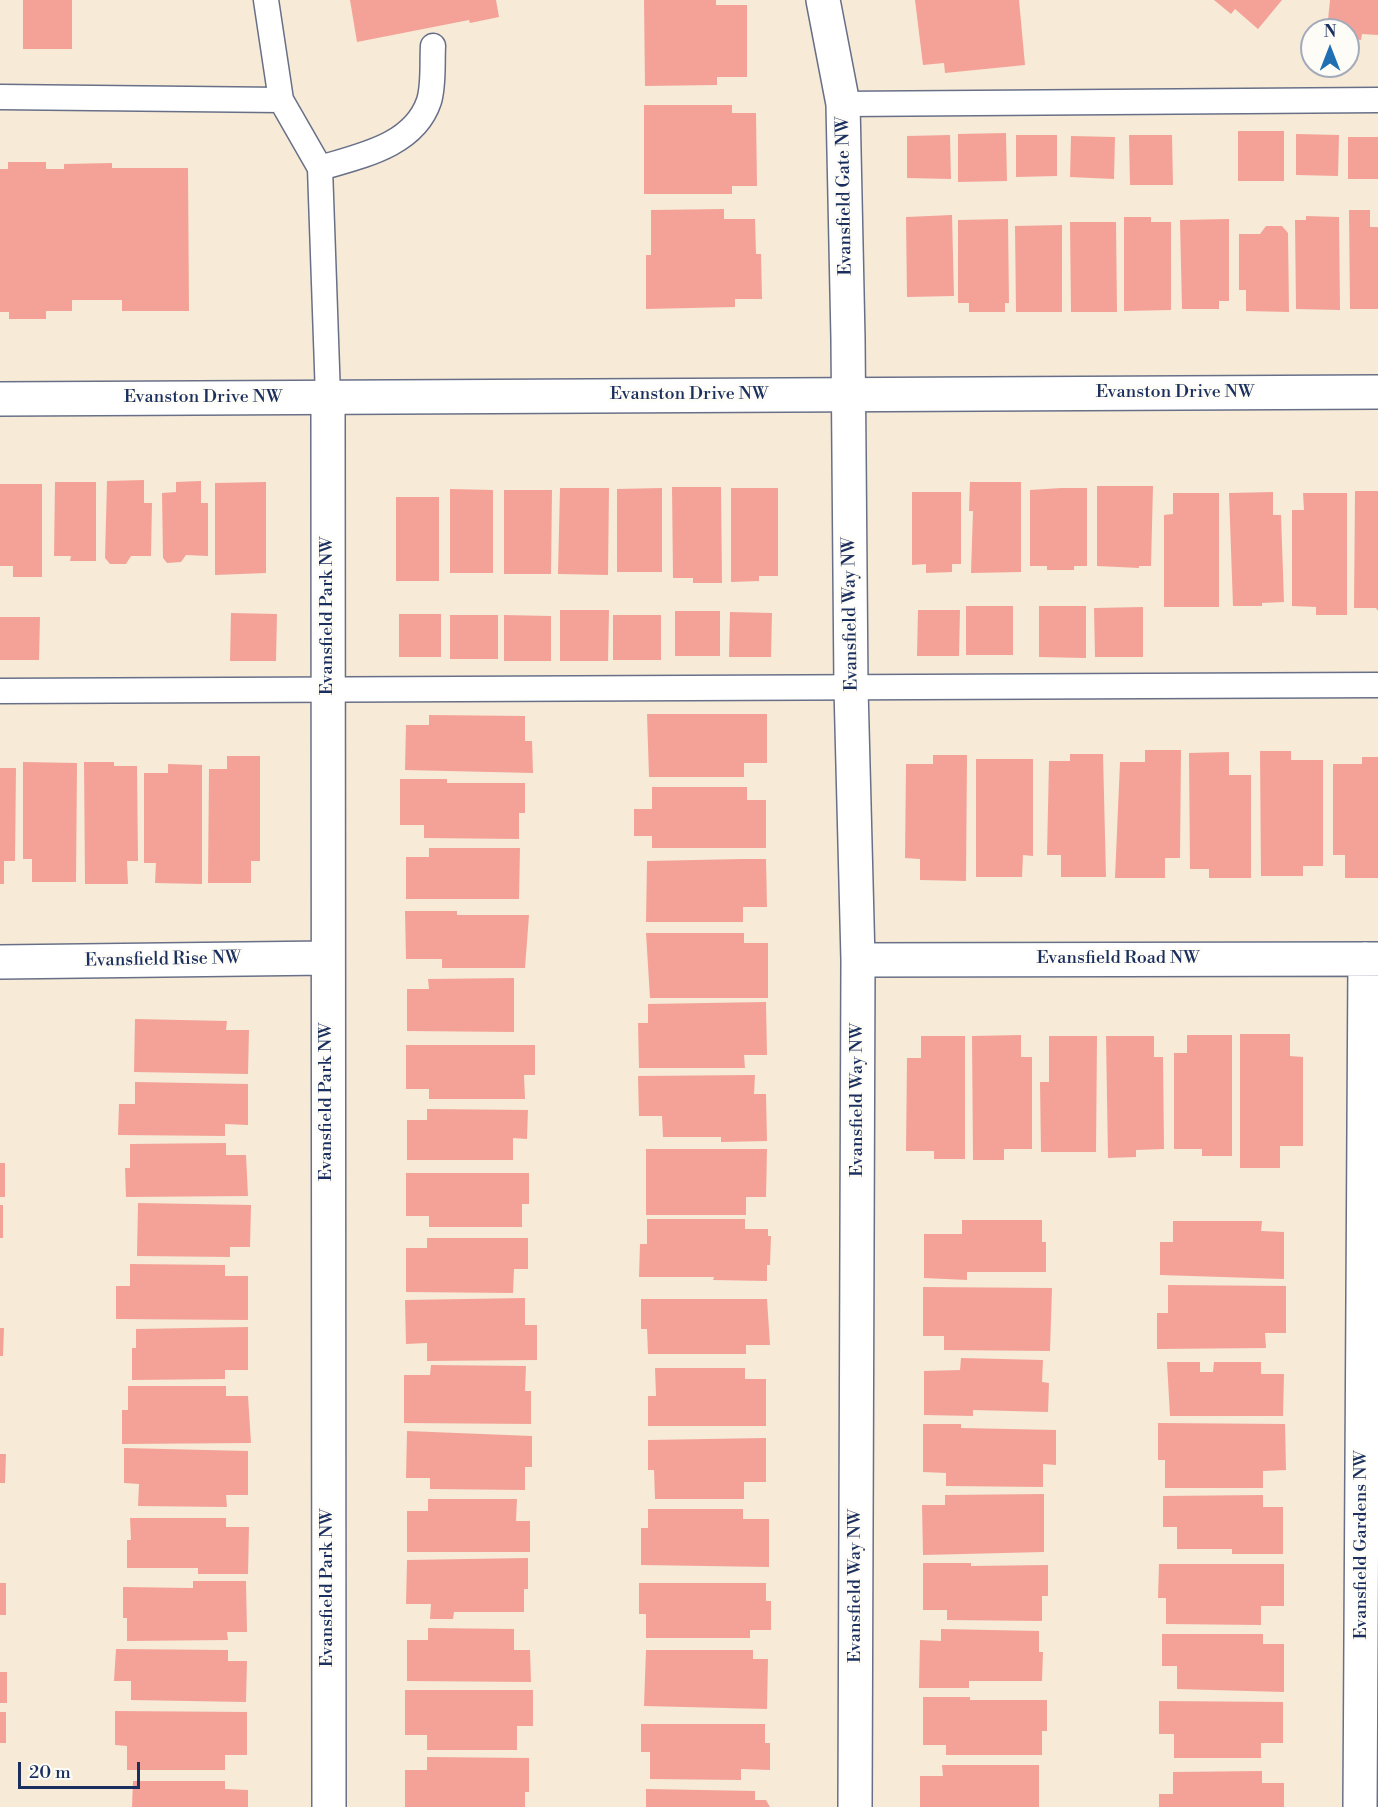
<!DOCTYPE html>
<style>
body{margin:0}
#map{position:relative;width:1378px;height:1807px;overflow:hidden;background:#f7ead7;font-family:"Libre Bodoni",serif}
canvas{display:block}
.north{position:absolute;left:1300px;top:18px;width:60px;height:60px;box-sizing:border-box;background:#fdfcf7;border:2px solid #a3aaba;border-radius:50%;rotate:0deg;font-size:16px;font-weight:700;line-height:24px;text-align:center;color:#1b2f5e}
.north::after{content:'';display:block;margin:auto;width:21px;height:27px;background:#1f6fb2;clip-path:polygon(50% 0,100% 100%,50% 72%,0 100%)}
.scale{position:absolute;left:18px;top:1762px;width:122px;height:27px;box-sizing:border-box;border:3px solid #1b2f5e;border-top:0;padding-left:8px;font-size:18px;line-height:21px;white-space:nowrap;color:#1b2f5e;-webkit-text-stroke:4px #fdfcf7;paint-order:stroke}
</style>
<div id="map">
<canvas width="1378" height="1807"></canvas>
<div class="north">N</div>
<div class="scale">20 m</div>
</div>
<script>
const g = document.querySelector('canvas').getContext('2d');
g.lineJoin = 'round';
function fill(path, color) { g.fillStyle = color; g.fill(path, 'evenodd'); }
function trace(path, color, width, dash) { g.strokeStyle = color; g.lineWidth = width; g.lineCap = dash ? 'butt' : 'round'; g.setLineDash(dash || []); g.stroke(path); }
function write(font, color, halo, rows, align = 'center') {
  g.font = font + ' "Libre Bodoni",serif'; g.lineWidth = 5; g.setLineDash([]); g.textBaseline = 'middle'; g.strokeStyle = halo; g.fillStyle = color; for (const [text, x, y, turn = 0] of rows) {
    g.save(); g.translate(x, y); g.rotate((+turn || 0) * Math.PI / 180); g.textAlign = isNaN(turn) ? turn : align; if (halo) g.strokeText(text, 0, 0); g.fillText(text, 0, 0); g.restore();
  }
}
const building = new Path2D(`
 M23 0H72V49H23Z
 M350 0H496L499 17 470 23 469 20 357 42Z
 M644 0H716V5H747V77H717V85L645 86Z
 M915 0H1019L1025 65 945 73 944 63 923 65Z
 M1214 0H1282L1258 29 1235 9 1231 14Z
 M1330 0H1378V35L1362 34 1361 40 1348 38V30H1327Z
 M644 105H732V113H756L757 186H732V194H644Z
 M1238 131H1284V181H1238Z
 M1006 133 1007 181 958 182V134Z
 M1296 134 1339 135 1338 176 1296 175Z
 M950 135 951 179 907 178V136Z
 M1016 135H1057V176L1016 177Z
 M1129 135H1172L1173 185H1130Z
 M1071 136 1115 137 1114 179 1070 177Z
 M1348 137H1378V179H1348Z
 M8 162H46V169H64V164L112 163V168H188L189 311H122V300H72V311H46V319H9V312H0V169H8Z
 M724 209V219H755L756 254H761L762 299H735V307L646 309V255H651V210Z
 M1349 210H1370V227H1378V309H1350Z
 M952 215 954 296 907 297 906 217Z
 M1306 216 1339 217 1340 310 1296 309 1295 220H1306Z
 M1124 217H1151V222H1171V310L1124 311Z
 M1008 219 1009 303H1005V312H969V303H958V220Z
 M1229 219V301H1219V309H1182L1180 220Z
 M1070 222H1116L1117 312H1071Z
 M1062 225V312H1016L1015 226Z
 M1266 226H1282L1288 233 1289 312 1246 311V290H1239V234H1260Z
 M144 480V503H152L151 556H131L126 564H110L105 558 107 481Z
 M201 481V503H208V556L186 555 181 562 167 563 163 558 162 493 176 492V482Z
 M55 482H96V561H70L71 556H54Z
 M266 482V573L215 575V483Z
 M970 482H1021V572L971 573 973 511H969Z
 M0 484H42V577H13V566H0Z
 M1097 486H1153L1151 566H1139V568L1097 566Z
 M672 487H721L722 583H693V578H673Z
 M560 488H609L608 575 558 574Z
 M662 488V572H617V489Z
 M731 488H778V576H759V581L731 582Z
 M1061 488H1087V566H1074V570H1047V566H1030V490Z
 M450 489 493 490V573H450Z
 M504 490H552L551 574H504Z
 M1355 491H1378V611L1376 608H1354Z
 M912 492H961V564H952V572L926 573V564L912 565Z
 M1273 492V515H1281L1284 602 1262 603V606H1233L1229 493Z
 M1173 493H1219V607H1164V515L1173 514Z
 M1303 493H1347V615H1316V607L1292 606V510H1304Z
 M396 497H439V581H396Z
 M966 606H1013V655H966Z
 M1039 606H1086V658L1039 657Z
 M1143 607V657H1095L1094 608Z
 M560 610H609L608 661H560Z
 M918 610H960L959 656H917Z
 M675 611H720V656H675Z
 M730 612 772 613 771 657H729Z
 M231 613 277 614 276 661H230Z
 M399 614H441V657H399Z
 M450 615H498V659H450Z
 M504 615 551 616V661H504Z
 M613 615H661V660H613Z
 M0 617H40L39 660H0Z
 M647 714H767V763H744V777H649Z
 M429 715 525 716V741H532L533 773 405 770 406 725H429Z
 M1145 750H1181L1180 858H1165V878H1115L1120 762H1145Z
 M1260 751H1291V760H1323V866H1303V876H1261Z
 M1229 752V775H1251V878H1209V869H1190L1189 753Z
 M1070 754H1103L1106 877H1061V855H1047L1049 761H1070Z
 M933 755H967L966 881 920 880V859L905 858 906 764H933Z
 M227 756H260V861H251V883H208L209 769H227Z
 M1362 757H1378V878H1345V855H1333V764H1362Z
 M976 759H1033V856L1023 855 1022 877H976Z
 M23 762 77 763 76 882H32V859H23Z
 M84 762H114V766H137L138 861H127L128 884H85Z
 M168 764 202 765V884L155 883 156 863H144V773H168Z
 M0 768H16L15 861H4V884H0Z
 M400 779H447V783H525V813H519V839L424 838V825H400Z
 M652 787H747V800H766V848H652V836H634V809H652Z
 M429 848H520L519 899H406V857H429Z
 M743 859H766L767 907H743V922H646L647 861Z
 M405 911H457V915H529L525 968H442V959H406Z
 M646 933H744V943H768V998H650Z
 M514 978V1032L407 1031V989H429L428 979Z
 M766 1002 767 1055H744L745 1068H639L638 1023H648V1004Z
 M135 1019 227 1021 226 1030H249L248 1074 134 1072Z
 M1240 1034H1290V1056L1303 1057V1146H1280V1168H1240Z
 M1021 1035V1057H1032V1149H1004V1160H973L972 1036Z
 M1187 1035H1232V1156H1202V1149H1174V1053H1187Z
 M921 1036H965V1159H934V1151H906L907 1058H921Z
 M1049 1036H1097L1096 1152H1041L1040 1082H1049Z
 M1106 1036H1154V1057H1163L1164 1149 1136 1150V1157L1108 1158Z
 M406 1045H535V1075H524L525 1099H429V1089H406Z
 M755 1075 754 1094H766L767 1141 721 1142V1137H663L662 1116H639L638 1076Z
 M135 1082 248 1084V1125L225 1124V1136L118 1135 119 1104H135Z
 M427 1109 528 1110 527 1139 513 1138V1160H407V1120H427Z
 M226 1143V1155H246L248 1196 126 1197 125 1168H130V1144Z
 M646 1149H767L766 1197H746V1215H646Z
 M0 1163H5V1197H0Z
 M406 1173H529V1204H522V1227H429V1216H406Z
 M138 1203 251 1205 250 1247H230V1257L137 1256Z
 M0 1205H3V1238H0Z
 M647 1219H745V1229H768V1236H771L770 1265H767V1281L713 1280 714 1277H639L640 1244H647Z
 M962 1220H1042V1242H1046V1272H967V1280L924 1278V1234H962Z
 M1173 1221H1262L1261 1231 1284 1232V1279L1160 1275V1242H1173Z
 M427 1238H528V1269H514L513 1293 406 1292V1248H427Z
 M130 1264 225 1265V1276H248V1320L116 1319V1286H130Z
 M1168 1285 1286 1286V1333H1265L1266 1348 1157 1349V1313H1168Z
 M923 1287 1052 1288 1050 1351 944 1350V1336H923Z
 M525 1298V1325H537V1360L427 1361V1343L406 1344 405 1300Z
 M641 1299H767L770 1345H746V1354H648L647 1329H641Z
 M248 1327V1370H225V1379L132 1380V1348H136V1329Z
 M0 1328H4L3 1356H0Z
 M961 1358 1043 1360 1042 1382 1049 1383 1048 1412 973 1410V1416L924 1415V1371L960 1370Z
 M1167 1362H1200V1372H1213L1214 1362H1261V1374H1284L1283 1416H1170Z
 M431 1365 526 1366 525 1391H531V1424L404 1423V1375H430Z
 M655 1368H745V1379H766V1426H648V1396H656Z
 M128 1386H226V1396H248L251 1443 122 1444V1410H128Z
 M1158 1423 1285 1424 1286 1470 1263 1471V1488H1165V1460H1158Z
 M923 1424H961V1428L1056 1430V1465L1043 1464V1487L946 1486V1473L923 1472Z
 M407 1431 532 1436V1467H525V1490L430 1489V1478H406Z
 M766 1438V1482H744V1499H655L654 1470H648V1440Z
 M124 1448 248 1451V1495H226L227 1507 138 1506 139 1484 124 1483Z
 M0 1454H6L5 1483H0Z
 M1044 1494V1552L923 1555 922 1505H945V1495Z
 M1263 1495V1507H1283V1554H1232V1549H1177V1527H1163V1496Z
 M428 1499H517L516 1521H530V1552H407V1511H428Z
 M648 1509H743V1519H769V1567L641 1565V1528H648Z
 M130 1518H226V1527H249L248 1574H198V1568H127V1540H131Z
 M528 1558V1589H524V1612H454L453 1619H430L431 1604H406L407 1560Z
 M923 1563H971V1566L1048 1565V1596H1042V1621L947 1620V1610H923Z
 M1159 1564H1284V1606H1261V1625L1166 1624V1598H1158Z
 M193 1581H246L247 1632H227L228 1640 127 1641V1618H123V1587L193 1588Z
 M0 1583H6V1615H0Z
 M639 1583H766V1601H771V1630H750V1638H646V1614H639Z
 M428 1628 514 1629V1650H530L531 1682 407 1681V1640H428Z
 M941 1629 1039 1631V1652H1043L1042 1681H969V1688H919L920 1640 941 1641Z
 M1162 1634H1263V1644H1284V1692L1177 1689V1666H1162Z
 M116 1649 228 1650V1661H247L246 1702 131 1700V1681H114Z
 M646 1650H753V1659H768L767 1709 644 1706Z
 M0 1672H7V1703H0Z
 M405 1690H533V1726H517V1750H427V1735H405Z
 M923 1697H970V1700H1047V1731H1042V1755H946V1745H923Z
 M1159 1701 1283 1702V1743H1261V1758H1174V1734H1159Z
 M115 1711 247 1712V1755H225V1770H127V1746L115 1745Z
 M0 1712H6V1743H0Z
 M641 1724H765V1743H770V1770L741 1769V1780L650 1779V1752H641Z
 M427 1757 529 1758V1792H525V1807H405V1770H427Z
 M942 1765H1039V1807H920V1776H943Z
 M1262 1771V1783H1284V1807H1159V1794H1173V1772Z
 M133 1781H225V1789L248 1790V1807H132Z
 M646 1789 755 1791V1800H766L770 1807H646Z`);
const service = new Path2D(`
 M266 0 281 100 320 168 328 397
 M0 97 281 100
 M843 104 1378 100
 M320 168C360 156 414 146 429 101 434 85 432 63 433 46
 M0 691 1378 685`);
const minor = new Path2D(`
 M823 0 843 104 848 339 851 688 858 960 855 1807
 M328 397 329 1807
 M858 960 1378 959
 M0 962 327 958
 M1360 1807 1365 959`);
const tertiary = new Path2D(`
 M0 399 1378 392`);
const streetNames = [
 ["Evansfield Gate NW",845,196,-91],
 ["Evanston Drive NW",1175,393],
 ["Evanston Drive NW",689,395],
 ["Evanston Drive NW",203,398],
 ["Evansfield Way NW",851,614,-91],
 ["Evansfield Park NW",328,616,-90],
 ["Evansfield Road NW",1118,959],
 ["Evansfield Rise NW",163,960,-1],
 ["Evansfield Way NW",858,1100,-90],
 ["Evansfield Park NW",327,1102,-90],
 ["Evansfield Gardens NW",1362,1545,-90],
 ["Evansfield Way NW",856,1586,-90],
 ["Evansfield Park NW",328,1588,-90]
];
fill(building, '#f4a298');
trace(service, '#687088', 27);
trace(minor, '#687088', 36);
trace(tertiary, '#687088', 36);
trace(service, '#fff', 24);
trace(minor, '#fff', 33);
trace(tertiary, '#fff', 33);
write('18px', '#1b2f5e', '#fdfcf7', streetNames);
</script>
